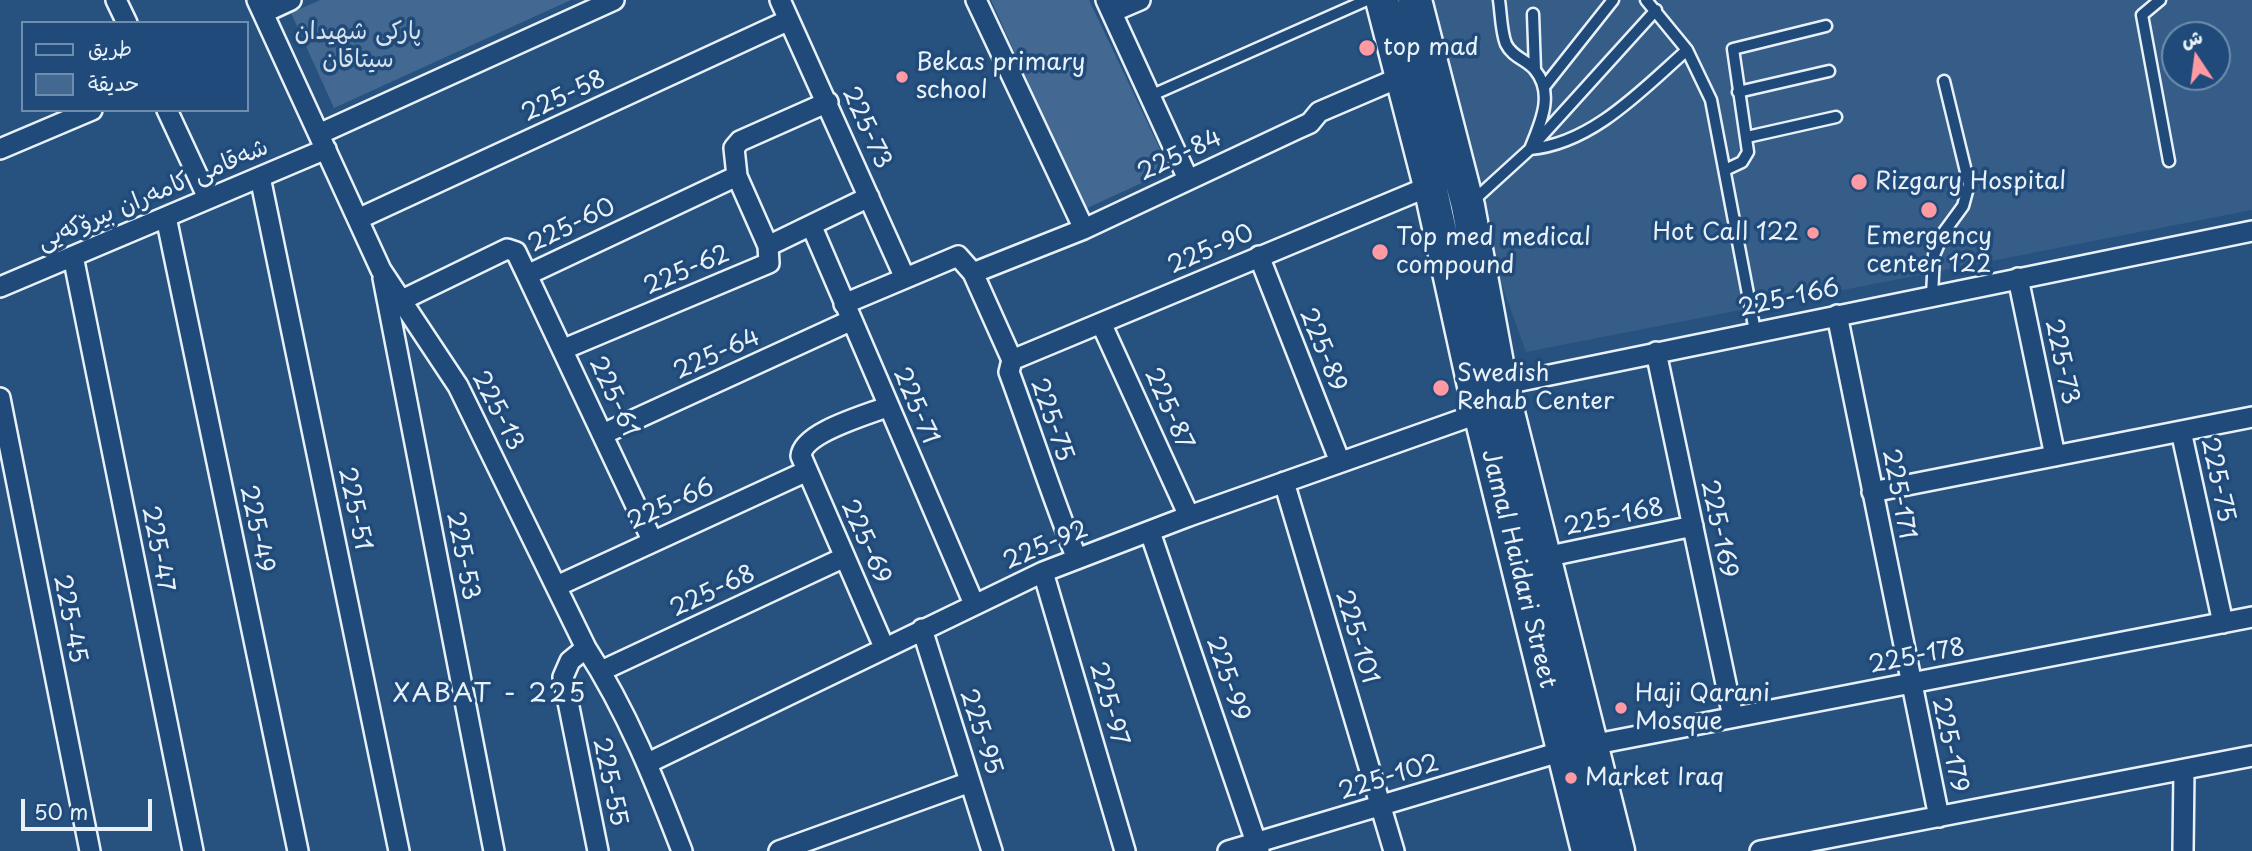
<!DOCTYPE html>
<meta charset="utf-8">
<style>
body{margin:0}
#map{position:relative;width:2252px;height:851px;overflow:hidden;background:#27517f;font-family:"Playpen Sans","Playpen Sans Arabic",sans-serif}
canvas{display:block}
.legend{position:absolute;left:21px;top:21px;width:228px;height:91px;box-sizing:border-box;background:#1f4a7a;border:2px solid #6f8dac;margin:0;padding:9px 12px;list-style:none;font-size:21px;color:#e8f1f8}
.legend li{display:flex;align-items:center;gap:14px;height:35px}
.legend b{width:35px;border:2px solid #6f8dac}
.north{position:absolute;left:2161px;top:21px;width:70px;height:70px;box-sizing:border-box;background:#1f4a7a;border:2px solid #6f8dac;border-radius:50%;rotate:347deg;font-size:19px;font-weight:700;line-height:28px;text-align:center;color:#e8f1f8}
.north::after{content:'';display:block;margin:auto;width:24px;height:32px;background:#ff9aa2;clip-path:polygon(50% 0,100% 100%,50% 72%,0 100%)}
.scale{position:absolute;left:21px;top:799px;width:131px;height:32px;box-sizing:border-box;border:4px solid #e8f1f8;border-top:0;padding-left:9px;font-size:21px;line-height:24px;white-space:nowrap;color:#e8f1f8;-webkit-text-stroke:5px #1f4a7a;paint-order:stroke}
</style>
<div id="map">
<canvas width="2252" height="851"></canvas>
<ul class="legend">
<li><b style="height:9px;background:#1f4a7a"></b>طريق</li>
<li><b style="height:19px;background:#436891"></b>حديقة</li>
</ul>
<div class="north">ش</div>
<div class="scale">50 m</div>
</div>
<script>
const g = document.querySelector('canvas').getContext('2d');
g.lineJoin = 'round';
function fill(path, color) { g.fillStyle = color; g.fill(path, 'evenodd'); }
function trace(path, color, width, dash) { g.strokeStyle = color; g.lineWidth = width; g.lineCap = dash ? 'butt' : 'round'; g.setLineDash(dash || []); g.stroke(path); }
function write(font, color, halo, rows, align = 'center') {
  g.font = font + ' "Playpen Sans","Playpen Sans Arabic",sans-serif'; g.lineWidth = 7; g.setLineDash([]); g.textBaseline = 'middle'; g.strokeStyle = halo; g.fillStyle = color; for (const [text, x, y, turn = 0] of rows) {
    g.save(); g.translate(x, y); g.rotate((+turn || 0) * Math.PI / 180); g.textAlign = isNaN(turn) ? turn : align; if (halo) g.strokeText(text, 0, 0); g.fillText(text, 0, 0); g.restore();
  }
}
const built = new Path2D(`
 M1415 0H2252V210L1526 352 1455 154ZM2175 35H2217V77H2175Z`);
const green = new Path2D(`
 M320 0H571L334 108 291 13Z
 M991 0H1089L1170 170 1085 209Z`);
const service = new Path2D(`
 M1499 0C1501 13 1501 32 1506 44 1512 57 1527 60 1535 70 1555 94 1540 124 1530 149 1592 144 1643 89 1687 50
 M1646 0 1687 50 1711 100 1755 331
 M2160 0 2142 15 2169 161
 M1533 14 1535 70
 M1544 87 1613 0
 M1738 92 1829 71
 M1150 96 1367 0
 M1747 137 1836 117
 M1725 170 1742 162 1748 152 1733 49 1826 26
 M1474 200 1530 149 1656 10
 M1932 296 1934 255 1944 232 1963 206 1969 184 1944 81`);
const minor = new Path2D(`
 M116 0 127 23
 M257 0 381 270 458 386 586 648C627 711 655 781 682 851
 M780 0 905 278
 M976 0 1084 229
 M1106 0 1188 179
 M1112 12 1140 0
 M263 13 291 0
 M167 110 208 198
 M319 134 614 0
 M0 149 92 110
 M260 177 399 851
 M166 217 298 851
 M358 219 789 20
 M812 227 974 604
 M768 246 737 176 734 148 740 141 828 102
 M73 256 193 851
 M1259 256 1340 462
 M973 273 1084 229 1297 129 1310 123 1319 112 1403 76
 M527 275 652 540
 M383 278 494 851
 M2018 278 2055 456
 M0 287 326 149
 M402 300 507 249 516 252 527 275 737 176
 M844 304 958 256 973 273 1012 360 1009 372C1032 434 1052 497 1077 559
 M1837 315 1939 817
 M1101 323 1189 516
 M564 349 769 263 768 246 869 197
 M1656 352 1733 717
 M1012 360 1430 186
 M1501 385 2252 231
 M0 398 90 851
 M2181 431 2223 623
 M603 434 852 320
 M1284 482 1394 851
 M1872 492 2252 417
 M1150 532 1259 851
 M1545 557 1693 526
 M1043 572 1125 851
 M557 586 807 471
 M922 629 992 851
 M884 647 801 456C803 432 867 415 889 406
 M586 648 570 661 563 677 598 851
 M601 671 845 557
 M1591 745 2252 617
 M648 763 1043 572 1189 516 1480 413
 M779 851 970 782
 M1228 851 1563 751
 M1760 851 2252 756
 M2183 851 2184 770`);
const primary = new Path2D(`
 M1382 0 1430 186 1480 413 1588 851
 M1415 0 1468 206 1501 385 1618 851`);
const markers = [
 [1367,48,9,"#ff9aa2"],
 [902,77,7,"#ff9aa2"],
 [1859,182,9,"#ff9aa2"],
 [1929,210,9,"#ff9aa2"],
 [1813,233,7,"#ff9aa2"],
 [1380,252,9,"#ff9aa2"],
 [1441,388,9,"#ff9aa2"],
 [1621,708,7,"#ff9aa2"],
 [1571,778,7,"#ff9aa2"]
];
const parkNames = [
 ["پارکی شهیدان",358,32],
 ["سیتاقان",358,60]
];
const poiNames = [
 ["top mad",1383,48],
 ["Bekas primary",916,63],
 ["school",916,91],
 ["Rizgary Hospital",1875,182],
 ["Hot Call 122",1799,233,"right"],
 ["Emergency",1929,237,"center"],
 ["center 122",1929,265,"center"],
 ["Top med medical",1396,238],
 ["compound",1396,266],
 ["Swedish",1457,374],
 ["Rehab Center",1457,402],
 ["Haji Qarani",1635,694],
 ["Mosque",1635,722],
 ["Market Iraq",1585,778]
];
const streetNames = [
 ["225-58",564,97,-25],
 ["225-73",866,128,66],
 ["225-84",1180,156,-25],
 ["شه‌قامی كامەران بیرۆكەیی",153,195,-23],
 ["225-60",572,226,-26],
 ["225-90",1211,250,-23],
 ["225-62",687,271,-23],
 ["225-166",1789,299,-12],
 ["225-89",1322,350,68],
 ["225-64",717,355,-24],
 ["225-73",2061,362,78],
 ["225-61",613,397,65],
 ["225-71",915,406,67],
 ["225-87",1168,409,66],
 ["225-13",497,411,63],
 ["225-75",1051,420,71],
 ["225-75",2217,480,78],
 ["225-171",1898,494,79],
 ["225-66",671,505,-24],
 ["225-51",354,509,78],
 ["225-168",1614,518,-12],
 ["225-49",256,529,78],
 ["225-169",1718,529,78],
 ["225-69",865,542,66],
 ["225-92",1046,546,-23],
 ["225-47",157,549,79],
 ["225-53",462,556,79],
 ["Jamal Haidari Street",1518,569,76],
 ["225-68",713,592,-25],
 ["225-45",69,619,79],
 ["225-101",1356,637,73],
 ["225-178",1917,657,-11],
 ["225-99",1227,679,71],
 ["225-97",1108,704,74],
 ["225-95",980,732,72],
 ["225-179",1949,745,78],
 ["225-102",1389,778,-17],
 ["225-55",609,782,78]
];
const neighbourhoodNames = [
 ["XABAT - 225",490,695]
];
fill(built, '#355d88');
fill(green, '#436891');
trace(service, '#e8f1f8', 15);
trace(minor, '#e8f1f8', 24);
trace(primary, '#e8f1f8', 37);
trace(service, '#1f4a7a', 10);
trace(minor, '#1f4a7a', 19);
trace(primary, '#1f4a7a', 32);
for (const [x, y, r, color] of markers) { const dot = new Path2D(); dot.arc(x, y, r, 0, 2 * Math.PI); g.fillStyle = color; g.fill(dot); trace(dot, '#1f4a7a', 2.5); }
write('24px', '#d8e3ee', '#1f4a7a', parkNames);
write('24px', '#e8f1f8', '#1f4a7a', poiNames, 'left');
write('24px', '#e8f1f8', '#1f4a7a', streetNames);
g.letterSpacing = '2px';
write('26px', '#e8f1f8', '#1f4a7a', neighbourhoodNames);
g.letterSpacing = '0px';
</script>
